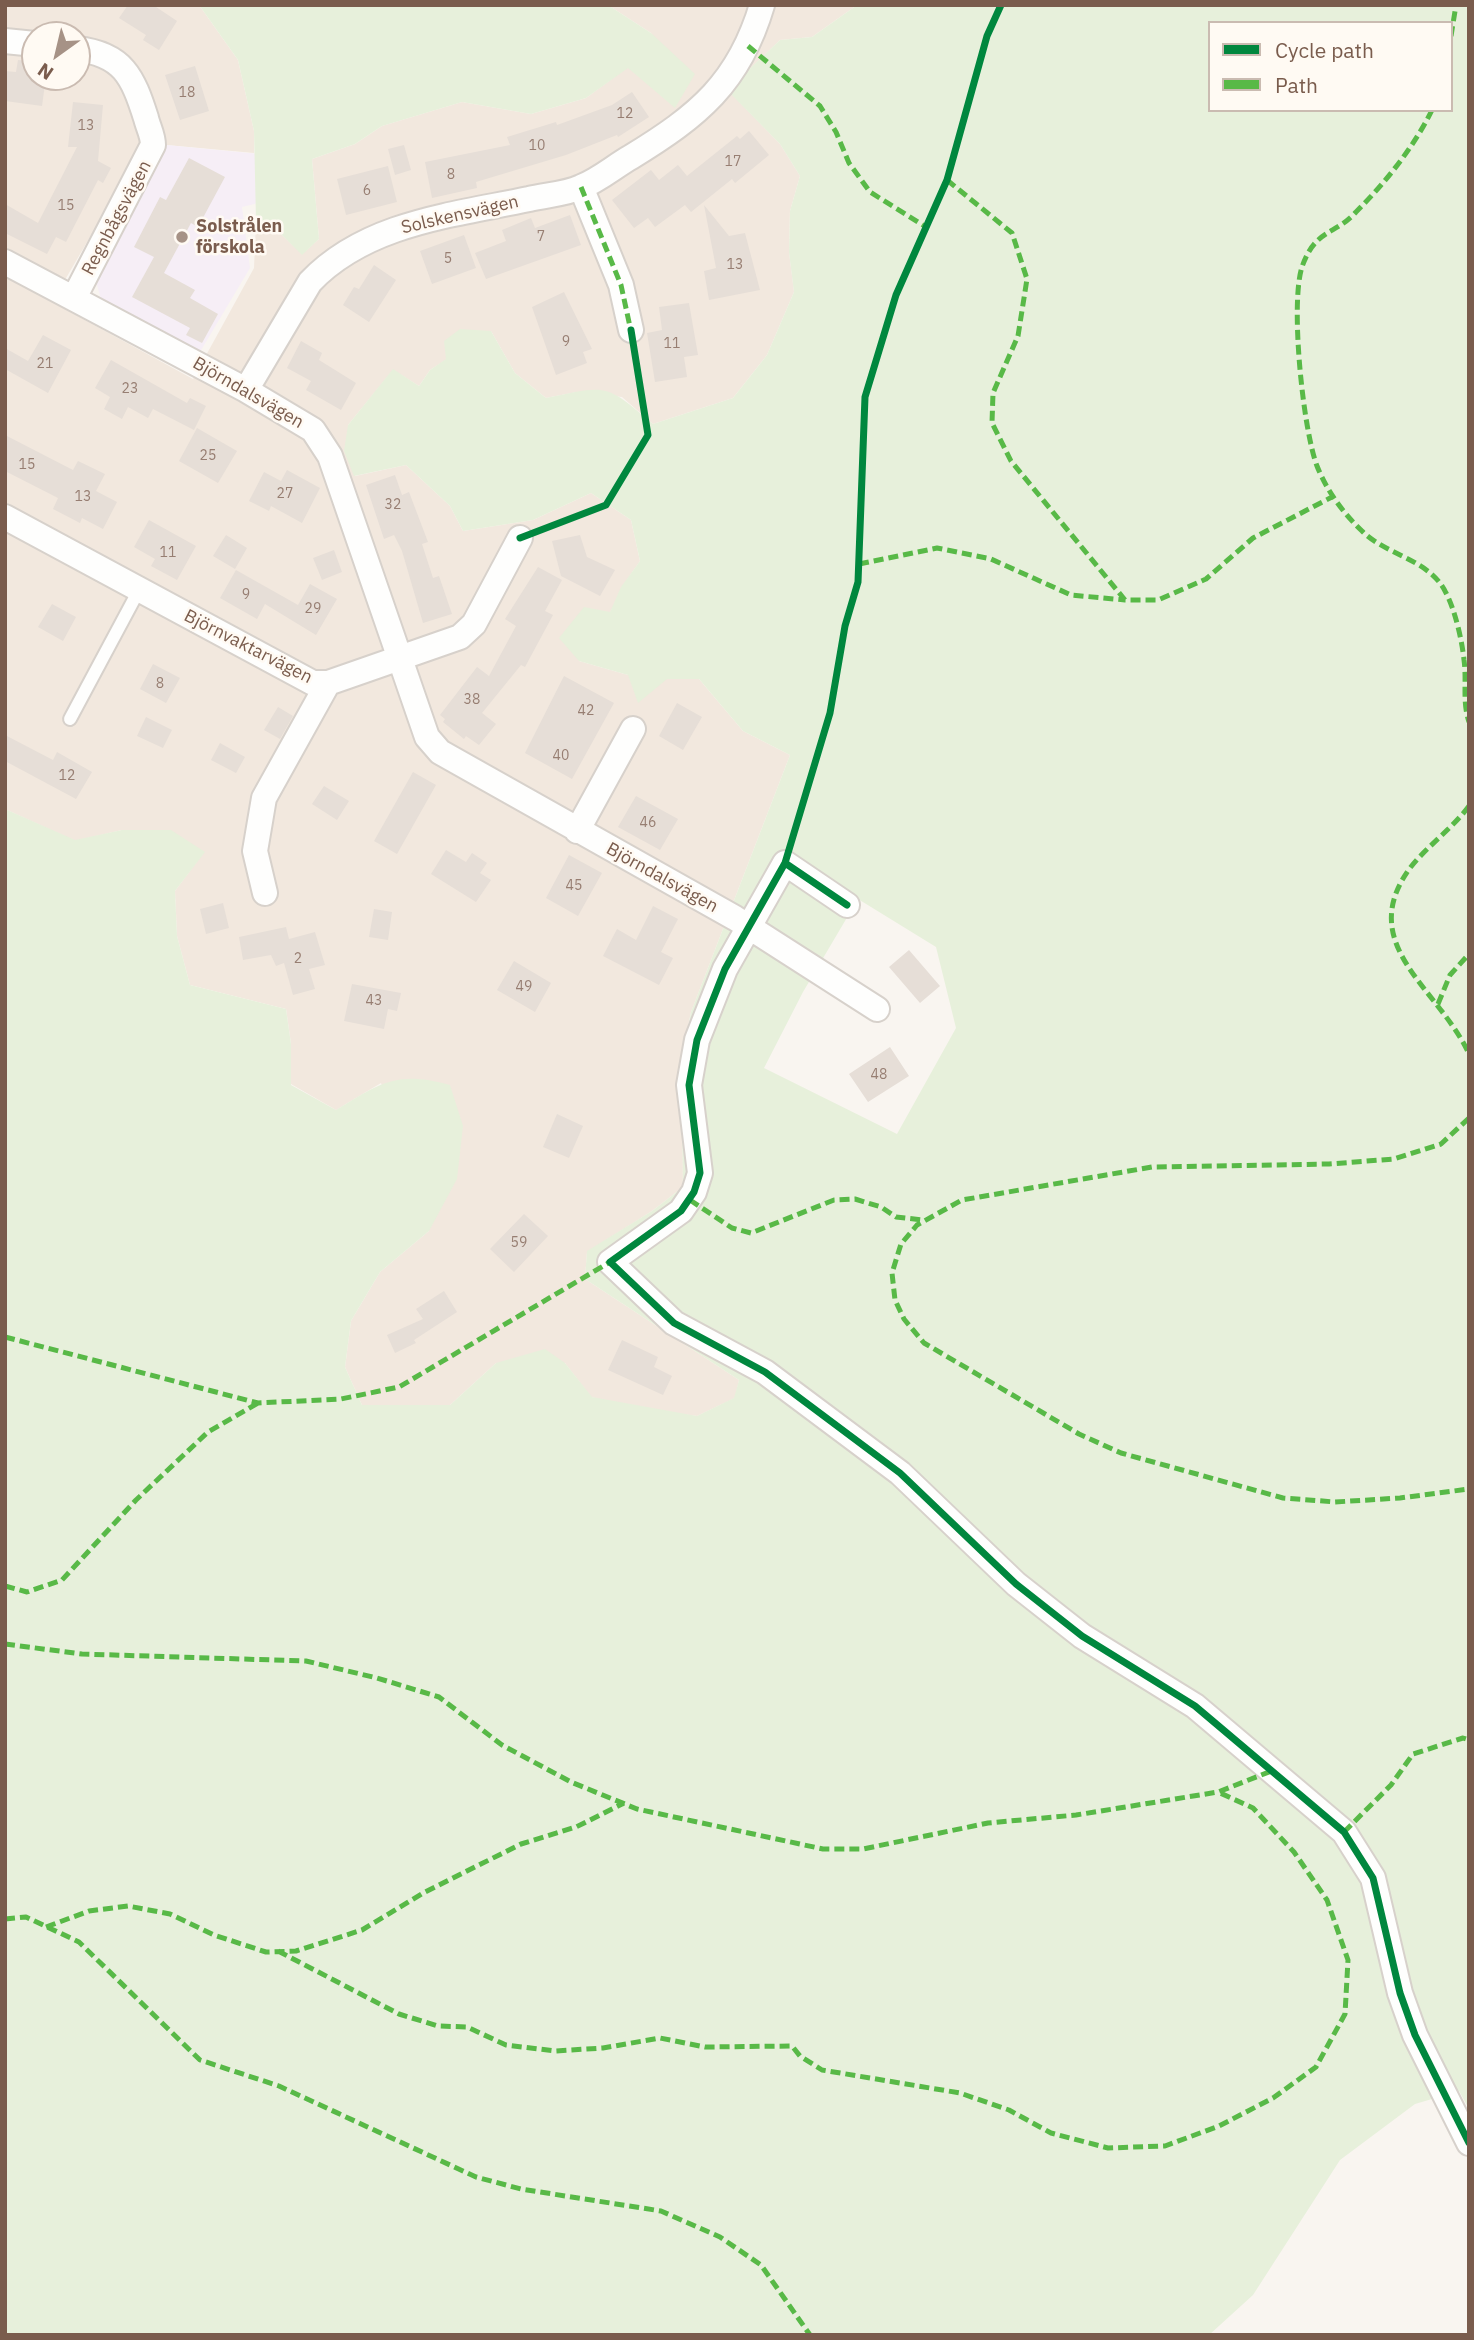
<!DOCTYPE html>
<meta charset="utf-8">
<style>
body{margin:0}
#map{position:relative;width:1474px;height:2340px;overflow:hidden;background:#f9f5f0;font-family:"IBM Plex Sans",sans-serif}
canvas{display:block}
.frame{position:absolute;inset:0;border:7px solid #7a5c4d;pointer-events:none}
.legend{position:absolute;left:1208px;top:21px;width:245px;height:91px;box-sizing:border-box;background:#fffaf3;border:2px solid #cabbb1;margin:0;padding:9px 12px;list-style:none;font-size:21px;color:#7a5c4d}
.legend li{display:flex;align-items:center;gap:14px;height:35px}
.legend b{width:35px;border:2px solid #cabbb1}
.north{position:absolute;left:21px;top:21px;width:70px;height:70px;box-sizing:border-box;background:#fffaf3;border:2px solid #cabbb1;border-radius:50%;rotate:214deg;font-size:19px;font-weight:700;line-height:28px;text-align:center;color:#7a5c4d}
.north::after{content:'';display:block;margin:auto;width:24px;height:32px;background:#a69286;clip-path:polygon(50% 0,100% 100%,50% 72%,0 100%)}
</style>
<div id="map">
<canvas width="1474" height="2340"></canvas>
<div class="frame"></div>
<ul class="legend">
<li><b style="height:9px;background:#00873e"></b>Cycle path</li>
<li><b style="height:9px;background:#58b947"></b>Path</li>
</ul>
<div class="north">N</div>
</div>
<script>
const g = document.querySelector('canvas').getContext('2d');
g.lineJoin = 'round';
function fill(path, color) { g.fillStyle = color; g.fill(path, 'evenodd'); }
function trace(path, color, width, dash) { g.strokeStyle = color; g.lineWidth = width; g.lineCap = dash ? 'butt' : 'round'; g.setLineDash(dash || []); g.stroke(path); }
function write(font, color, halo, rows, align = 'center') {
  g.font = font + ' "IBM Plex Sans",sans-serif'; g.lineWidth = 5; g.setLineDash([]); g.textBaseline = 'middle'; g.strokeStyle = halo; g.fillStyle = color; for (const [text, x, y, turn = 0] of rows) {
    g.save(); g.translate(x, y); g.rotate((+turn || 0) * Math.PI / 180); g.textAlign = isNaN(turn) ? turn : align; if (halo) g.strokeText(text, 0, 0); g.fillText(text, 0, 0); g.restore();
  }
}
const residential = new Path2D(`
 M5 5H199L238 60 254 131V153L145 143 52 302 193 379 254 268 256 221 279 232 302 254 319 239 312 159 355 144 382 126 462 102 531 114 586 98 628 67 675 107 651 33 608 5H857L812 37 780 40 728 90 780 144 800 176 790 211 789 252 794 292 767 355 733 398 653 424 622 397 577 392 546 398 515 373 491 331 430 370 419 386 393 370 348 425 355 476 406 465 450 506 463 531 533 520 591 493 631 520 640 561 622 587 610 613 579 661 628 675 699 679 743 731 790 755 691 1012 682 1054 683 1187 652 1211 587 1252 585 1279 739 1380 735 1398 697 1416 640 1409 591 1397 565 1363H496L450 1405H362L345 1367 351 1321 380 1272 429 1231 381 1083 336 1110 291 1084V1044L286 1009 190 985 177 936 175 891 204 852 122 830 75 841 5 809ZM35 35H77V77H35Z`);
const education = new Path2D(`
 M166 145 259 154 267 201 242 207 250 268 200 352 101 299 95 278 159 164Z`);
const green = new Path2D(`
 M199 5H608L651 33 695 74 675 108 628 68 586 98 531 114 462 102 382 126 355 144 312 159 319 239 302 255 279 232 256 221 254 131 238 60Z
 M857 5H1469V2109L1459 2091 1415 2104 1340 2160 1253 2295 1209 2335H5V809L75 840 122 830H171L205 852 175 891 177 936 190 985 286 1009 291 1044V1085L336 1110C380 1083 397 1070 450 1085L463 1126 457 1179 429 1231 380 1272 351 1321 345 1367 362 1405H450L496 1363 545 1349 565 1363 592 1397 697 1416 734 1398 739 1380 585 1279 587 1251 652 1211 683 1187 682 1126 677 1087 691 1012 790 755 743 731 699 679H667L638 703 628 675 579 661 559 638 584 607 610 612 621 587 640 561 631 520 591 493 533 520 463 531 450 506 406 465 354 476 344 451 348 425 393 369 419 386 430 370 446 359 444 341 460 329 491 331 515 373 546 398C608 385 605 383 653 424L733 398 767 355 794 292 789 252 790 211 800 176 780 144 727 90 780 40 812 37ZM1210 23H1451V110H1210ZM858 899 936 947 956 1028 897 1134 764 1068 803 992Z`);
const building = new Path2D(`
 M128 5H153L177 21 159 50 143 40 146 35 119 18Z
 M18 60 35 62V77H46L42 106 5 101V71L16 72Z
 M195 66 209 111 180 120 165 75Z
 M632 92 649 117 618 137 617 135 566 155 476 182 477 188 432 198 425 162 510 145 507 137 556 122 557 125 612 105Z
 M73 102 103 105 98 161 111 168 103 183 98 180 66 242 56 237 47 254 5 233V204L38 223 77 147H68Z
 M749 131 769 155 735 183 732 179 691 212 685 205 655 227 648 218 634 228 612 200 651 170 659 180 678 165 687 176 737 136 740 139Z
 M404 145 411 170 395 175 388 149Z
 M189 158 225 177 198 227 191 223 164 273 195 290 190 298 218 314 202 343 186 335 190 328 132 297 154 257 134 247 160 197 166 200Z
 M388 166 397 202 346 215 337 179Z
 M704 205 729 236 745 233 760 290 709 300 704 271 716 268Z
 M570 215 581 245 486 279 475 253 506 241 502 230 531 218 535 228Z
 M464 235 476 268 432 284 420 251Z
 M374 265 396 280 369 322 343 305 354 287 359 289Z
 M564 292 592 349 583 352 587 363 556 375 532 307Z
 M689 303 698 355 684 357 687 377 655 382 647 333 662 330 659 307Z
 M43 335 71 350 48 393 5 369V348L28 361Z
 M301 341 322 353 319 360 356 383 341 410 306 390 311 381 287 368Z
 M111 360 187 403 190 398 206 406 194 430 153 409 148 418 128 407 122 419 104 409 110 397 95 388Z
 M197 428 237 451 218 483 179 461Z
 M5 435 73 470 78 461 105 474 96 491 117 502 103 529 82 518 80 523 53 509 58 498 5 471Z
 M287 470 320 488 302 523 271 506 269 511 249 501 264 472 281 481Z
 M395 475 402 495 409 492 428 542 422 544 433 578 439 576 452 614 423 623 402 551 394 535 384 539 366 485Z
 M149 520 196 546 177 580 151 566 155 559 134 547Z
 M226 535 247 548 235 569 213 556Z
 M580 535 587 557 615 570 600 596 561 576 552 541Z
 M334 550 342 572 322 580 313 558Z
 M538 567 562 580 545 611 553 615 525 667 521 665 482 713 496 724 479 745 466 736 464 739 443 722 445 719 440 715 477 667 489 676 516 626 505 619Z
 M236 570 298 605 310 584 337 599 316 635 265 604 257 619 220 598Z
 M52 604 76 617 63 641 38 627Z
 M153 664 180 678 166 703 140 689Z
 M564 676 614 703 572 779 525 753Z
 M677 703 702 717 683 750 659 736Z
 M278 707 293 716 280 739 264 730Z
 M146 717 172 730 163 748 137 736Z
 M5 735 53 760 57 752 92 772 76 799 5 761Z
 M220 743 245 757 236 773 211 760Z
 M413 772 436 785 397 854 374 841Z
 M324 786 349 801 337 820 312 804Z
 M636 796 678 819 660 850 618 827Z
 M446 850 466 862 472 853 487 863 480 873 491 880 476 902 431 874Z
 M569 855 602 873 578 916 546 898Z
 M223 903 229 928 206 934 200 909Z
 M653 906 678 919 661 952 673 958 659 985 603 956 617 929 636 940Z
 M374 909 392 912 388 940 369 937Z
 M286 927 289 939 315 932 325 965 309 969 315 989 293 995 284 963 276 966 271 955 243 960 239 937Z
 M909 950 940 986 920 1003 889 967Z
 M514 961 551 983 535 1012 497 990Z
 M352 984 401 993 397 1011 388 1009 384 1029 344 1021Z
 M890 1047 909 1076 868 1102 849 1074Z
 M557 1114 583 1126 569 1158 543 1147Z
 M524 1214 548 1236 514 1272 490 1249Z
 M444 1291 457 1312 414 1340 416 1343 395 1353 387 1335 423 1319 416 1309Z
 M622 1340 658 1357 654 1367 672 1376 663 1395 608 1370Z`);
const lane = new Path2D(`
 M70 719 139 590`);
const street = new Path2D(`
 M5 41 35 44
 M581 187 621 285 631 330
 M5 262 246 390 313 430 330 456 427 737 440 752 735 918 877 1009
 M74 298 153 145C153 135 148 127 146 118 133 77 123 54 77 49
 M246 390 310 282C366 223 453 215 529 199 546 195 566 194 581 187 599 180 615 166 631 157 698 116 739 83 762 5
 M5 517 313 683H328L460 637 474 624 520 538
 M577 831 633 729
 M265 893 255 851 264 798 328 683
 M847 905 785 863 725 969 697 1040 689 1085 700 1173 694 1192 681 1211 610 1262 674 1323 765 1372 900 1473 1016 1584 1082 1636 1195 1706 1344 1832 1373 1878 1400 1993 1415 2035 1469 2143`);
const quiet = new Path2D(`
 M1451 36 1456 5
 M748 46 820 106 836 132 849 163 870 192 926 227
 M1432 110C1414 147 1385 183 1356 212 1334 236 1315 229 1302 267 1290 304 1303 429 1317 466 1327 491 1343 513 1362 531 1387 556 1430 559 1446 593 1455 610 1462 640 1464 660 1467 682 1462 701 1469 722
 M947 180 1012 233 1027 279 1018 336 993 393 992 423 1011 461 1125 600H1158L1206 579 1253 538 1332 497
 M581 187 621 285 632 336
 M859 564 937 548 991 559 1071 595 1125 600
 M1469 806C1452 829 1427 846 1410 868 1354 945 1439 988 1469 1054
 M1438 1004 1450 975 1469 954
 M1469 1118 1441 1144 1394 1159 1329 1164 1152 1167 962 1200 917 1225 901 1244 892 1273 895 1300 904 1319 924 1343 1079 1434 1121 1453 1283 1498 1335 1502 1400 1498 1469 1489
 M690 1200 732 1228 751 1233 834 1200 855 1199 881 1207 896 1217 923 1220
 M5 1337 258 1403 341 1399 399 1387 610 1262
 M5 1586 27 1592 62 1580 136 1500 208 1432 258 1403
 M5 1644 82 1654 306 1661 377 1678 439 1697 502 1745 571 1782 637 1809 823 1849H863L988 1823 1076 1815 1218 1792 1274 1770
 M1344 1832 1391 1785 1413 1754 1463 1738 1469 1740
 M5 1919 26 1917 79 1942 200 2060 279 2086 476 2177 521 2189 661 2211 720 2237 761 2265 810 2335
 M46 1927 89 1911 128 1906 170 1914 214 1935 266 1952 296 1951 362 1930 425 1892 521 1844 576 1827 624 1803
 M278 1951 399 2014 438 2026 467 2027 506 2045 555 2051 603 2048 660 2038 705 2047 792 2046 800 2056 822 2070 960 2093 1009 2110 1051 2133 1108 2148 1165 2146 1219 2126 1273 2098 1316 2067 1345 2014 1348 1960 1327 1900 1294 1852 1253 1808 1218 1792`);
const cycleway = new Path2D(`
 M520 538 606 505 648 435 631 330
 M785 863 830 713 845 626 858 582 865 397 896 295 947 180 987 36 1001 5
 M847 905 785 863 725 969 697 1040 689 1085 700 1173 694 1192 681 1211 610 1262 674 1323 765 1372 900 1473 1016 1584 1082 1636 1195 1706 1344 1832 1373 1878 1400 1993 1415 2035 1469 2143`);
const markers = [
 [182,237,7,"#a69286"]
];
const numberNames = [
 ["18",187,93],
 ["12",625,114],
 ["13",86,126],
 ["10",537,146],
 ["17",733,162],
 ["8",451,175],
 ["6",367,191],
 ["15",66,206],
 ["7",541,237],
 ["5",448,259],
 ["13",735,265],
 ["9",566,342],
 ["11",672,344],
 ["21",45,364],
 ["23",130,389],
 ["25",208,456],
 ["15",27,465],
 ["27",285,494],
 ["13",83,497],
 ["32",393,505],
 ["11",168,553],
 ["9",246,595],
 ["29",313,609],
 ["8",160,684],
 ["38",472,700],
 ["42",586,711],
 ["40",561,756],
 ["12",67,776],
 ["46",648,823],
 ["45",574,886],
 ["2",298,959],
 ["49",524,987],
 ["43",374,1001],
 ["48",879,1075],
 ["59",519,1243]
];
const streetNames = [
 ["Solskensvägen",460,215,-13],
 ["Regnbågsvägen",117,218,-62],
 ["Björndalsvägen",248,393,30],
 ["Björnvaktarvägen",248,647,27],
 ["Björndalsvägen",662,878,29]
];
const poiNames = [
 ["Solstrålen",196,227],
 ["förskola",196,248]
];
fill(residential, '#f2e8de');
fill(education, '#f6eef6');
fill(green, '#e7f0db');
fill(building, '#e6ded7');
trace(lane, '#d7d1cb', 16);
trace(street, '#d7d1cb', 28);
trace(lane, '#fefefd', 12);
trace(street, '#fefefd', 24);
trace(quiet, '#58b947', 5, [10, 5]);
trace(cycleway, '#00873e', 7);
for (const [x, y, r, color] of markers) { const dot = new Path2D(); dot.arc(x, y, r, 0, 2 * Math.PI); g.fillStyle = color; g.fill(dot); trace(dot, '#fffaf3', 2.5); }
write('14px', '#977e72', null, numberNames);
write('18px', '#7a5c4d', '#fffaf3', streetNames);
write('bold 18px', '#7a5c4d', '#fffaf3', poiNames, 'left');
</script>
